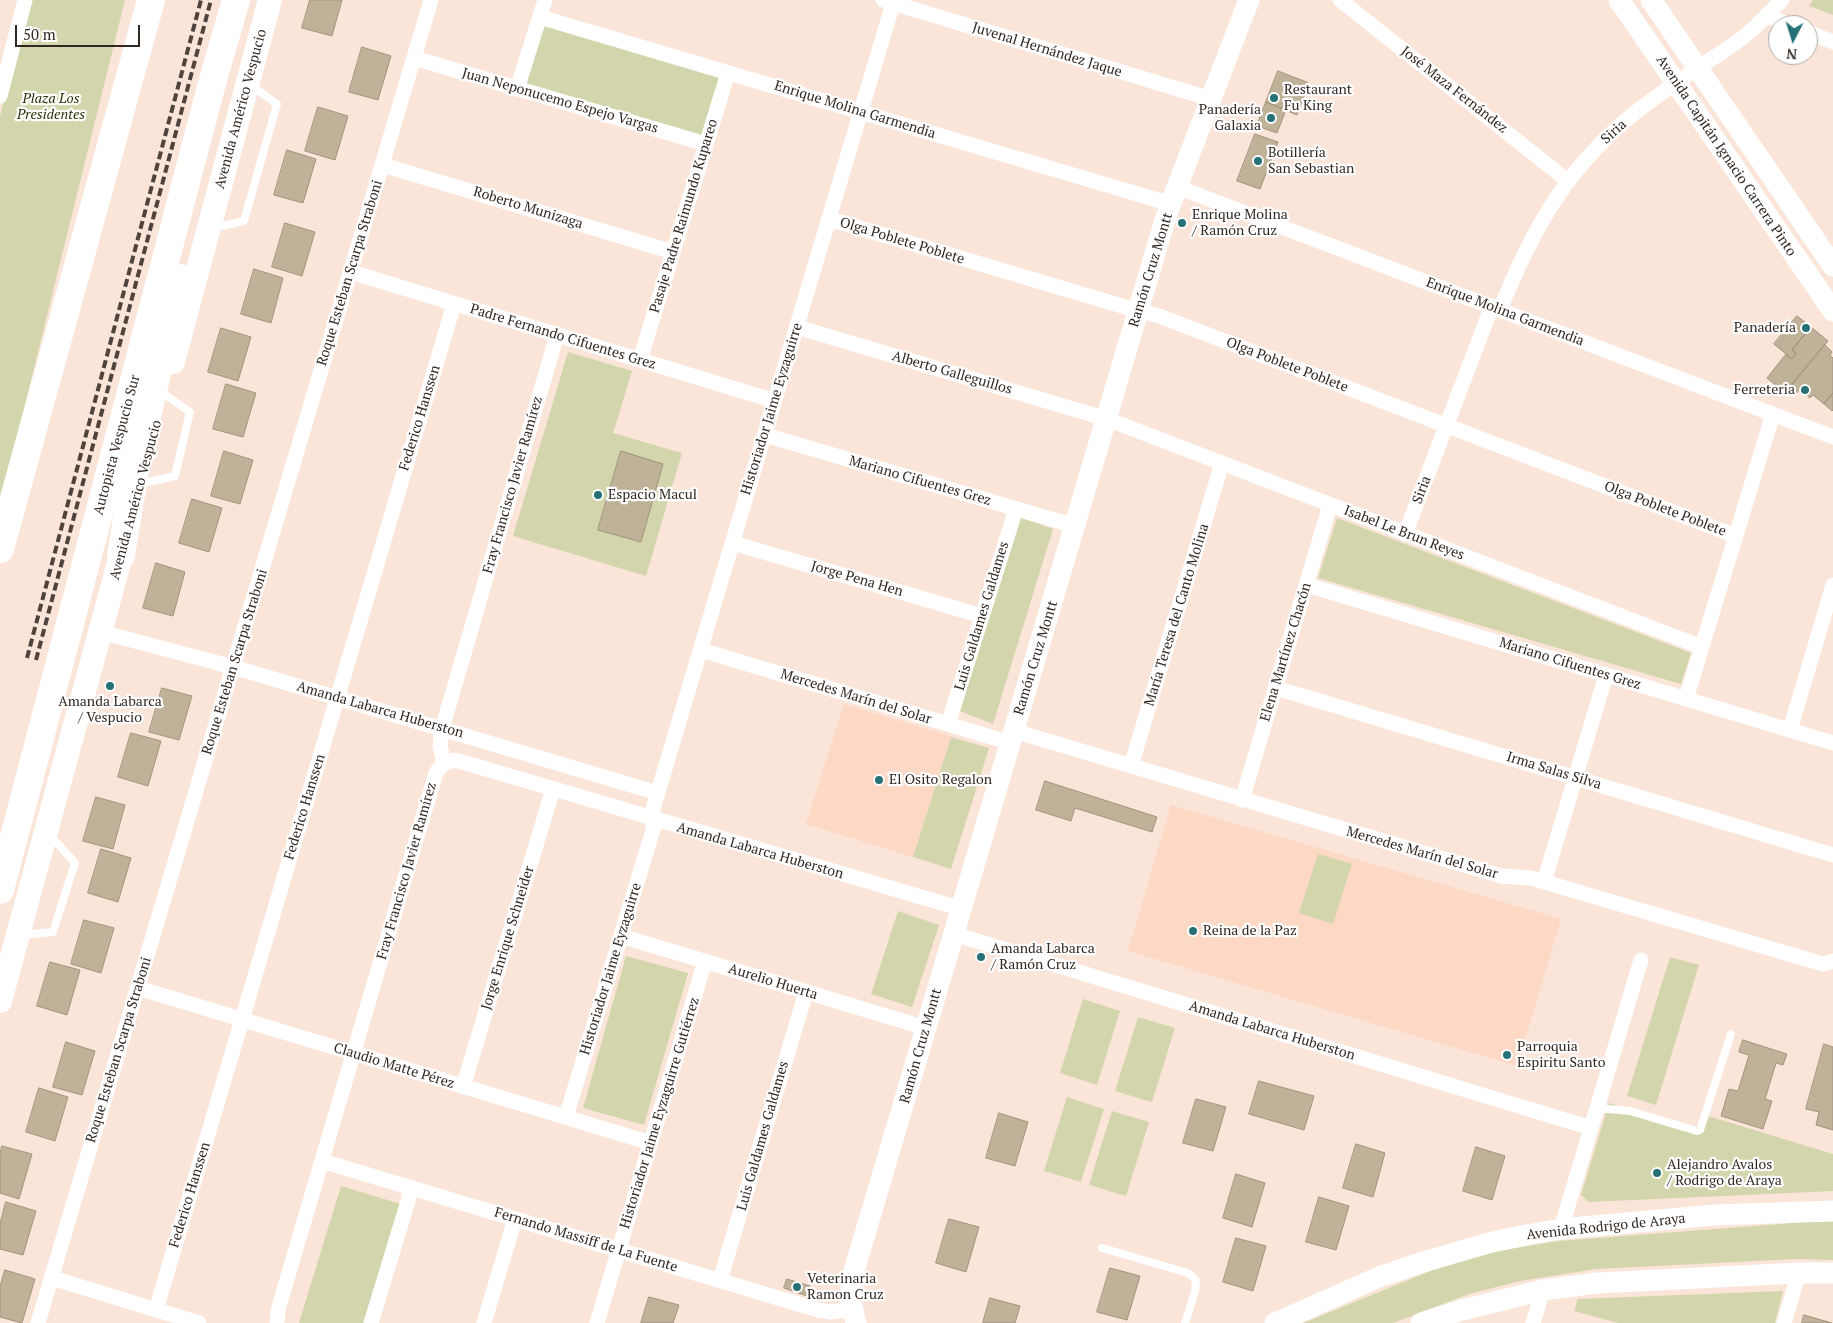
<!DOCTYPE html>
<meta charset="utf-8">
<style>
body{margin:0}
#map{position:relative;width:1833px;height:1323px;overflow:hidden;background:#fbe4d8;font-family:"PT Serif",serif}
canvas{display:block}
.north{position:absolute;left:1768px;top:15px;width:50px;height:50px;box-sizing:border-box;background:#fff;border:1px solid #ada9a7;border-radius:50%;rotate:185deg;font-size:14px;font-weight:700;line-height:20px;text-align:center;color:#322822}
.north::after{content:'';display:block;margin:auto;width:18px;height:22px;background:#267076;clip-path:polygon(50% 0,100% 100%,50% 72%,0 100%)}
.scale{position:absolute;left:15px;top:25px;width:125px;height:22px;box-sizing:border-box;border:2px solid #322822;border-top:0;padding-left:6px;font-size:15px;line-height:18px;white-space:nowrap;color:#322822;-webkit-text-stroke:4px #fff;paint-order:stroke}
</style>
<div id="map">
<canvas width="1833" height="1323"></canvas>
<div class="north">N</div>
<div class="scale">50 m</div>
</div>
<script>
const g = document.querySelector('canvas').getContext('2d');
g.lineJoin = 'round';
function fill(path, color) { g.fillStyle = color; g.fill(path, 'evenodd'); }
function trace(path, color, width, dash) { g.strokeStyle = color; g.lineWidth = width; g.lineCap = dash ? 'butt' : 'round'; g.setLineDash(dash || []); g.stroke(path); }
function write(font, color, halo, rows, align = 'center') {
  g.font = font + ' "PT Serif",serif'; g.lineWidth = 4.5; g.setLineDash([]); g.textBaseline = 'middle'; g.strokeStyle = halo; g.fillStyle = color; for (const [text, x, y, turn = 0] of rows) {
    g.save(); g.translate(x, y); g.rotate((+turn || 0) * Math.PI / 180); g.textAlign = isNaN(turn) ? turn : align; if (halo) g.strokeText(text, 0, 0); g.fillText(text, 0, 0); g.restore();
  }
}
const built = new Path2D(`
 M844 704 951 736 913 857 806 824Z
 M1171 805 1561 919 1517 1066 1128 951Z`);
const green = new Path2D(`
 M31 0H125L0 506V116Z
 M1813 0H1833V15L1809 6Z
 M543 23 722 74 701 139 523 85Z
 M568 352 632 371 613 433 682 453 646 576 513 536Z
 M1018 516 1053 529 993 724 960 711Z
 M1337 518 1691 653 1681 684 1318 578Z
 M951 737 989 748 951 869 913 857Z
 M1318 854 1352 864 1333 924 1299 913Z
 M898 911 939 925 912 1007 871 994Z
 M626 956 688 973 644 1125 583 1108Z
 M1670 957 1699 965 1656 1105 1627 1096Z
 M1083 999 1120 1011 1097 1085 1060 1073Z
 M1138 1017 1175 1028 1152 1102 1115 1091Z
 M1067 1097 1104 1109 1081 1182 1044 1171Z
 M1609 1103 1703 1132 1708 1116 1833 1154V1191L1589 1202 1581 1195Z
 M1112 1111 1149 1122 1126 1196 1089 1185Z
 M341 1186 401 1204 365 1323H299Z
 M1833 1220V1260L1796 1259 1596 1269 1520 1281 1469 1294 1393 1323H1303L1433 1270 1491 1252 1558 1241Z
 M1783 1291 1775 1323H1618L1574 1311 1578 1299Z`);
const building = new Path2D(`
 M310 0H342L332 36 302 28Z
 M362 47 391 56 378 100 349 92Z
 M1278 71 1309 83 1297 115 1266 102Z
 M1266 102 1286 110 1277 133 1257 126Z
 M318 107 348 116 335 160 305 151Z
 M1255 134 1278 142 1260 189 1237 181Z
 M287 150 316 159 303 203 274 195Z
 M285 223 315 232 302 276 272 267Z
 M254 269 283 278 271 323 241 314Z
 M1797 316 1811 327 1792 350 1796 353 1792 359 1774 344Z
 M1811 327 1828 341 1785 393 1767 378 1786 354 1792 359 1796 353 1792 350Z
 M221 328 251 337 238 381 208 372Z
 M1825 345 1832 352 1830 355 1833 358V393L1824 404 1813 395 1810 398 1800 389 1796 394 1789 388Z
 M226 384 256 393 243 437 213 429Z
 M1833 393V410L1832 411 1824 404Z
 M224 451 253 460 240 504 211 496Z
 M621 451 663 464 641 542 598 530Z
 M192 499 222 508 209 552 179 543Z
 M156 563 185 572 173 616 143 608Z
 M162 688 192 696 179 740 149 732Z
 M131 733 161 741 148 786 118 777Z
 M1045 781 1157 817 1152 832 1075 808 1071 821 1036 810Z
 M96 797 125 805 113 849 83 841Z
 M101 849 131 858 118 902 88 893Z
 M84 920 114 928 101 973 71 964Z
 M50 962 80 970 67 1015 37 1006Z
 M1743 1040 1787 1054 1783 1065 1776 1063 1765 1099 1772 1101 1763 1129 1721 1116 1729 1089 1738 1091 1749 1055 1739 1052Z
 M66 1042 95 1051 82 1095 53 1087Z
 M1824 1044 1833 1047V1130L1816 1125 1819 1112 1806 1109Z
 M1259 1081 1314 1096 1304 1130 1249 1114Z
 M39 1088 68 1097 55 1141 26 1132Z
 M1196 1099 1226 1107 1213 1151 1183 1143Z
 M999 1113 1028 1122 1015 1166 986 1158Z
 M1356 1144 1385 1153 1373 1197 1343 1188Z
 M2 1146 32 1154 19 1199 0 1193V1154Z
 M1476 1147 1505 1156 1492 1200 1463 1191Z
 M1236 1174 1265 1183 1252 1227 1223 1218Z
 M1319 1197 1349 1206 1336 1250 1306 1242Z
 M6 1202 36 1211 23 1255 0 1249V1224Z
 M949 1219 979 1227 966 1272 936 1263Z
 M1236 1238 1266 1246 1253 1291 1223 1282Z
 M1110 1268 1140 1276 1127 1320 1097 1312Z
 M5 1270 35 1279 22 1323 0 1317V1287Z
 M787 1279 810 1286 807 1296 784 1288Z
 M649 1297 679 1305 673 1323H641Z
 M990 1298 1020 1306 1015 1323H983Z
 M1804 1315 1832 1323H1802Z`);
const lane = new Path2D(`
 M213 228 244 221 277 104 250 85
 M140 484 175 476 190 412 164 394
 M21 935 53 932 75 863 49 834
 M1597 1108 1630 1111 1697 1131 1700 1130 1731 1034
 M1102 1248 1188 1273 1196 1280 1195 1292 1185 1323`);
const street = new Path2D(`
 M883 0 1211 99
 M1340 0 1568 181
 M1766 16 1790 25
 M540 17 1171 204
 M1808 32 1833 42
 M414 58 706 144
 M517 89 545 0
 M0 96 25 0
 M383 165 673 252
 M1177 187 1833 437
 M829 219 1139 311 1159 316 1736 536
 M351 272 775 401
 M1500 310C1530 235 1562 175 1625 121 1659 92 1699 68 1737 42L1752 30 1782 0
 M797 327 1107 419 1702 647
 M640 360 728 73
 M765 435 1075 526
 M1405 534 1492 306
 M733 543 982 616
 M1307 585 1833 743
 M101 632 233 667 658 793
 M701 650 1011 743
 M1276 688 1833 855
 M1686 699 1773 414
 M948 724 1016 509
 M1790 730 1833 585
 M1014 731 1501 876 1531 878 1823 964 1833 961
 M444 763 440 745 442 729 557 335
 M1131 766 1222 463
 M1242 800 1330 505
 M650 819 894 0
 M1544 882 1606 675
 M954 934 1591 1128
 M621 936 926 1028
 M138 988 651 1143
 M463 1087 553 789
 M566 1117 656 820
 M322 1161 818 1310 831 1312 852 1309
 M1561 1229 1641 960
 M52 1278 199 1323
 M720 1280 806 992
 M156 1310 454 304
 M38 1323 431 0
 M277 1323 278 1310 435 776C439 765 447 759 459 761L962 909
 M371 1323 412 1188
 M484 1323 515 1219
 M597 1323 705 961
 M1533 1323 1543 1290
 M1784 1323 1799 1273`);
const secondary = new Path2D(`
 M1619 0 1833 311
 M1651 0 1833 266
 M856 1323 850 1297 854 1271 1165 220 1177 187 1249 0
 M1275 1323 1379 1277 1423 1262 1492 1242 1526 1235 1561 1229 1714 1215 1833 1211
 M1421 1323 1462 1310 1543 1290 1597 1283 1799 1273H1833`);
const primary = new Path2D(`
 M173 362 270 0
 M0 1001 126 537`);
const highway = new Path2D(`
 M0 549 151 0
 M121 555 137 458 180 278
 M0 890 211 87 236 0`);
const rail = new Path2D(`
 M27 658 201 0
 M36 660 211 0`);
const markers = [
 [1274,98,5,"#267076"],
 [1271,118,5,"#267076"],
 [1258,161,5,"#267076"],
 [1182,223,5,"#267076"],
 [1806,328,5,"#267076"],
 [1805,390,5,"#267076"],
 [598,495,5,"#267076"],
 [110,686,5,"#267076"],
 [879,780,5,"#267076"],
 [1193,931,5,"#267076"],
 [981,957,5,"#267076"],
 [1507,1055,5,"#267076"],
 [1657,1173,5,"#267076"],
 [797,1287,5,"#267076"]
];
const streetNames = [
 ["Juvenal Hernández Jaque",1047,50,17],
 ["José Maza Fernández",1454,90,38],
 ["Juan Neponucemo Espejo Vargas",560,101,16],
 ["Avenida Américo Vespucio",241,109,-75],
 ["Enrique Molina Garmendia",855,110,17],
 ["Siria",1614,132,-42],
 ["Avenida Capitán Ignacio Carrera Pinto",1726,156,56],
 ["Roberto Munizaga",528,208,17],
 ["Pasaje Padre Raimundo Kupareo",684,216,-73],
 ["Olga Poblete Poblete",902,241,17],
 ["Ramón Cruz Montt",1151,270,-73],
 ["Roque Esteban Scarpa Straboni",350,273,-73],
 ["Enrique Molina Garmendia",1505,312,21],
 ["Padre Fernando Cifuentes Grez",563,337,17],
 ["Olga Poblete Poblete",1287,365,21],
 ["Alberto Galleguillos",952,373,16],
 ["Historiador Jaime Eyzaguirre",772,409,-73],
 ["Federico Hanssen",420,418,-73],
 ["Autopista Vespucio Sur",117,445,-75],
 ["Mariano Cifuentes Grez",920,481,16],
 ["Fray Francisco Javier Ramírez",513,485,-74],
 ["Siria",1422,490,-69],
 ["Avenida Américo Vespucio",136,500,-75],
 ["Olga Poblete Poblete",1665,509,21],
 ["Isabel Le Brun Reyes",1404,533,21],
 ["Jorge Pena Hen",857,579,16],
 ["María Teresa del Canto Molina",1177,615,-73],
 ["Luis Galdames Galdames",982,616,-73],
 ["Elena Martínez Chacón",1286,652,-73],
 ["Ramón Cruz Montt",1036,658,-73],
 ["Roque Esteban Scarpa Straboni",235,662,-73],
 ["Mariano Cifuentes Grez",1570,664,17],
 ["Mercedes Marín del Solar",856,697,17],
 ["Amanda Labarca Huberston",380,710,16],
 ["Irma Salas Silva",1554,771,17],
 ["Federico Hanssen",305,807,-73],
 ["Amanda Labarca Huberston",760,851,16],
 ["Mercedes Marín del Solar",1422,853,16],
 ["Fray Francisco Javier Ramírez",407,871,-74],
 ["Jorge Enrique Schneider",508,938,-73],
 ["Historiador Jaime Eyzaguirre",611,969,-73],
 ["Aurelio Huerta",773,982,17],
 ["Amanda Labarca Huberston",1272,1031,17],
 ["Ramón Cruz Montt",921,1046,-74],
 ["Roque Esteban Scarpa Straboni",119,1050,-73],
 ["Claudio Matte Pérez",394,1066,17],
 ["Historiador Jaime Eyzaguirre Gutiérrez",660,1113,-73],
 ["Luis Galdames Galdames",763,1136,-74],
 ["Federico Hanssen",190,1195,-73],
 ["Avenida Rodrigo de Araya",1606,1227,-6],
 ["Fernando Massiff de La Fuente",586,1240,17]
];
const poiNames = [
 ["Restaurant",1284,90],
 ["Fu King",1284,106],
 ["Panadería",1261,110,"right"],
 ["Galaxia",1261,126,"right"],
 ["Botillería",1268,153],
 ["San Sebastian",1268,169],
 ["Enrique Molina",1192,215],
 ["/ Ramón Cruz",1192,231],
 ["Panadería",1796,328,"right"],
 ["Ferreteria",1795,390,"right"],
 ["Espacio Macul",608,495],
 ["Amanda Labarca",110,702,"center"],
 ["/ Vespucio",110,718,"center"],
 ["El Osito Regalon",889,780],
 ["Reina de la Paz",1203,931],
 ["Amanda Labarca",991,949],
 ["/ Ramón Cruz",991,965],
 ["Parroquia",1517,1047],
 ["Espiritu Santo",1517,1063],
 ["Alejandro Avalos",1667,1165],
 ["/ Rodrigo de Araya",1667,1181],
 ["Veterinaria",807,1279],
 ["Ramon Cruz",807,1295]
];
const parkNames = [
 ["Plaza Los",51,99],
 ["Presidentes",51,115]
];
fill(built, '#fcd8c5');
fill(green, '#d3d6ac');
fill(building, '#c0b199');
trace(building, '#a2947c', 1);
trace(lane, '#fff', 8);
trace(street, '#fff', 15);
trace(secondary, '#fff', 21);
trace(primary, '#fff', 24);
trace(highway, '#fff', 28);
trace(rail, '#4f433d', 4, [8, 4]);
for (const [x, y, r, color] of markers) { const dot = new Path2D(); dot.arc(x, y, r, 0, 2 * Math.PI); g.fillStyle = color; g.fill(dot); trace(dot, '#fff', 2); }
write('14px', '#322822', '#fff', streetNames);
write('14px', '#322822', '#fff', poiNames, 'left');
write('italic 14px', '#2f3006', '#fff', parkNames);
</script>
